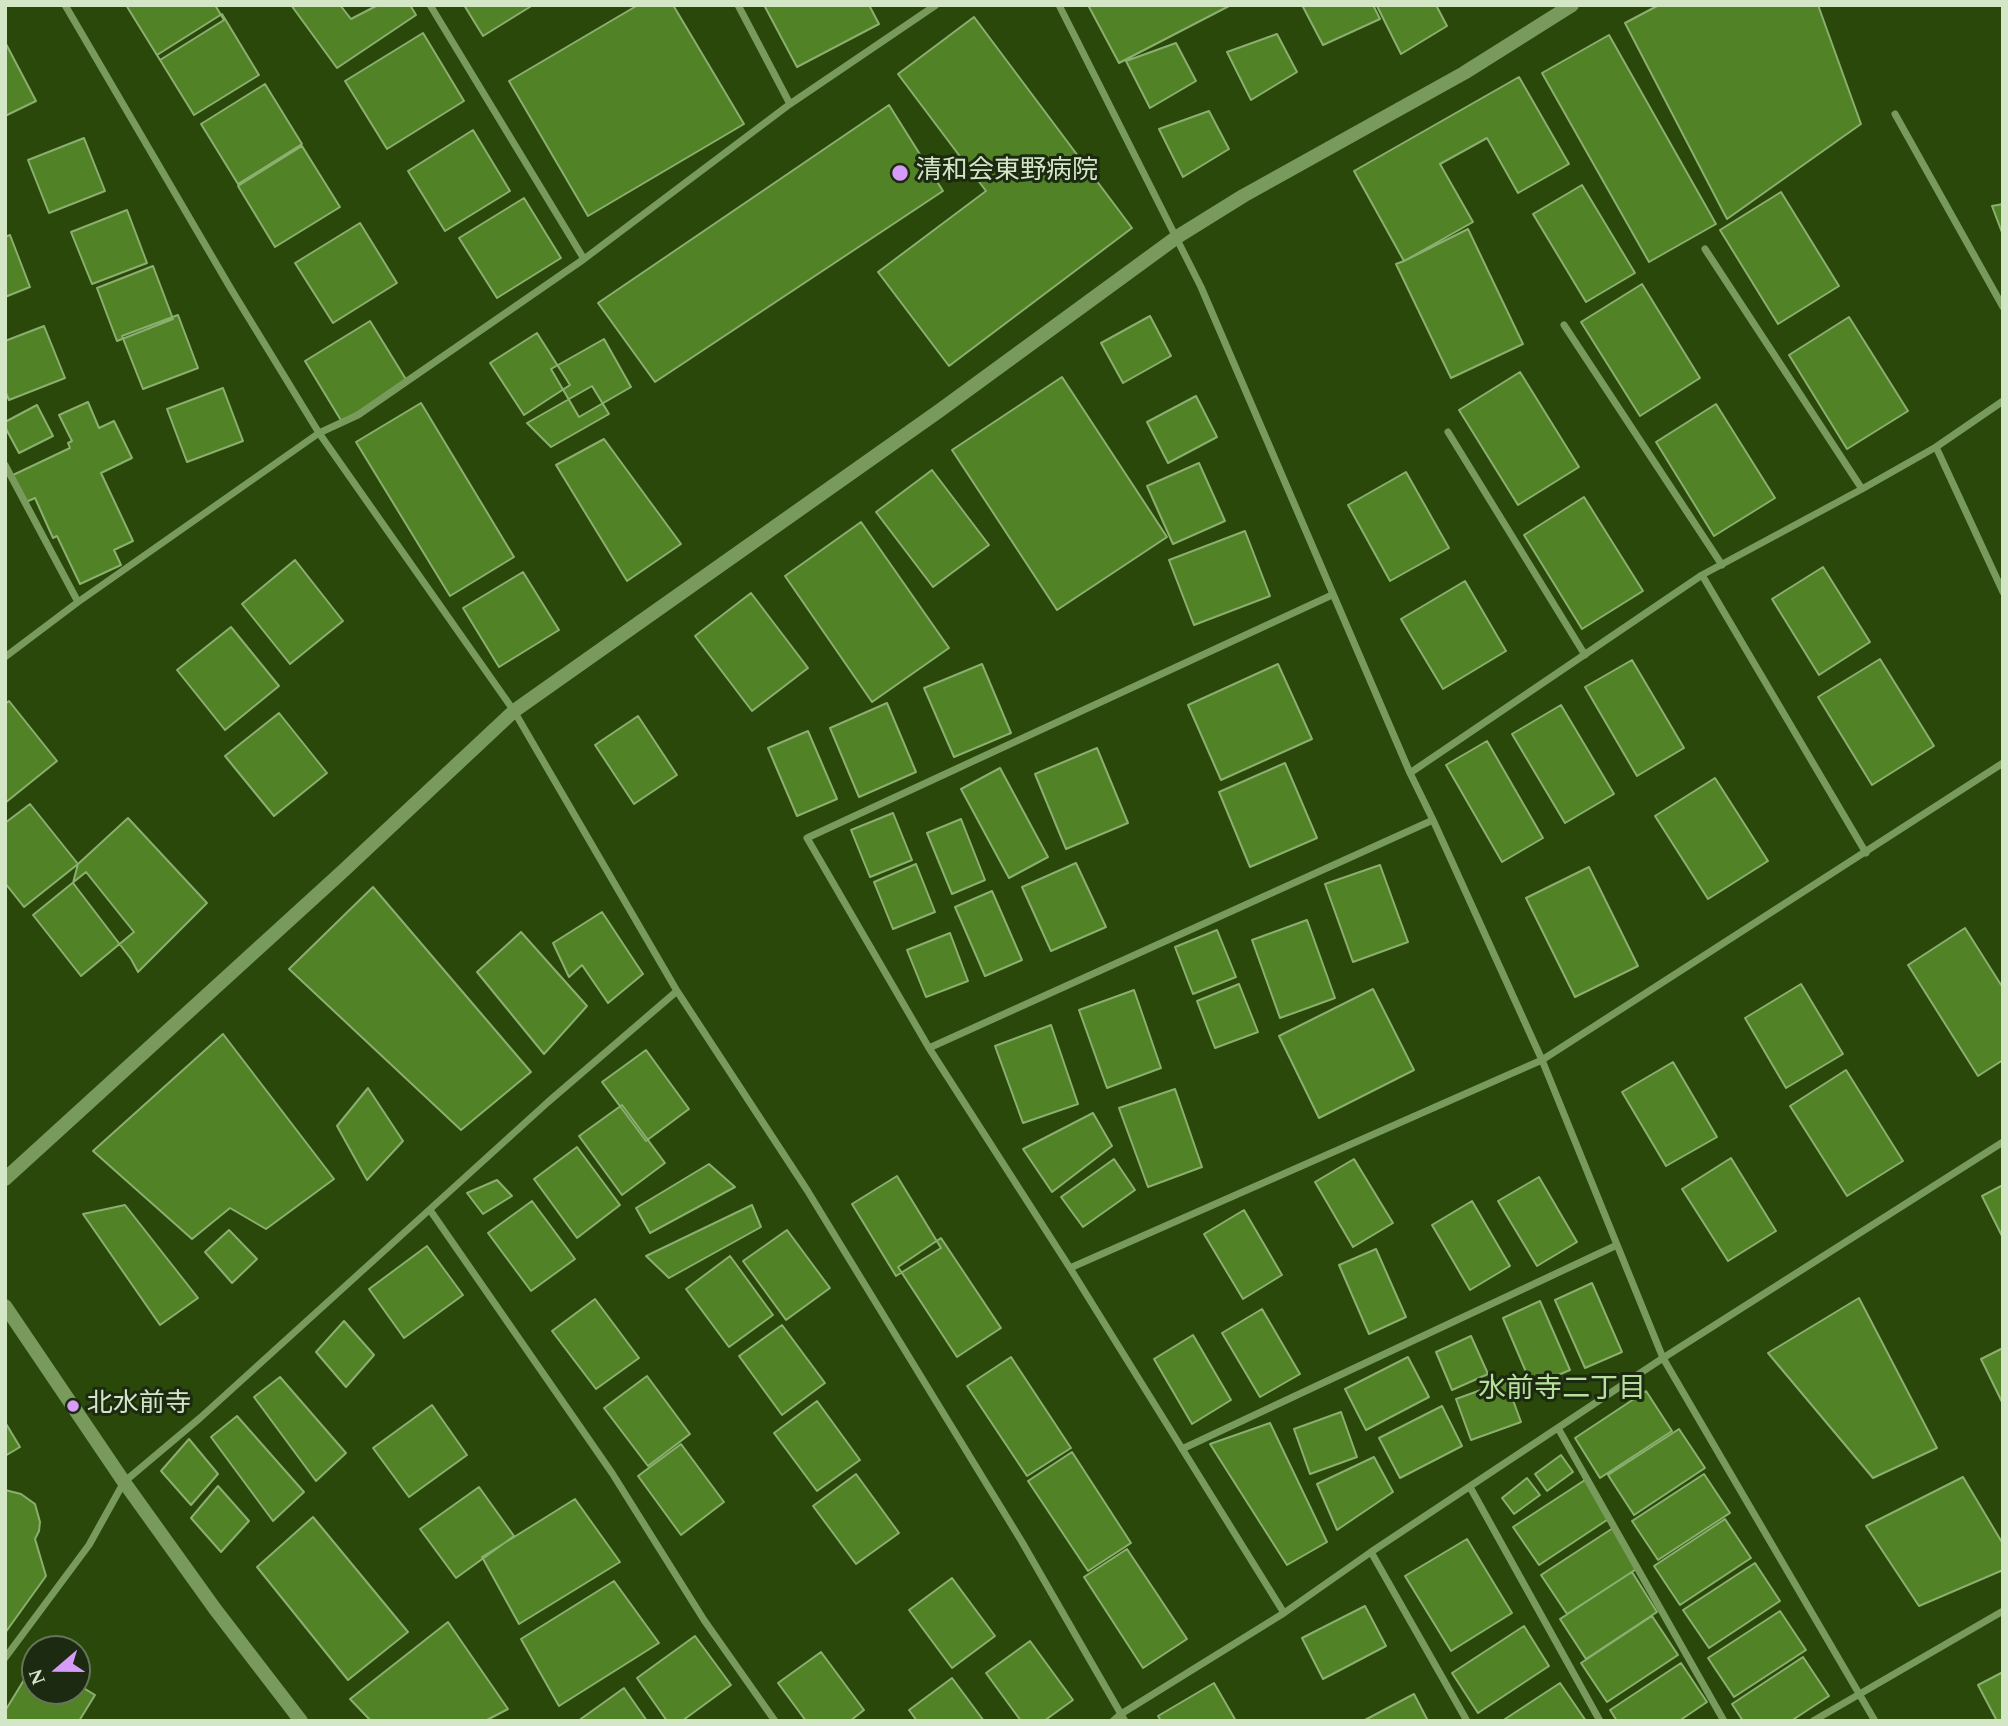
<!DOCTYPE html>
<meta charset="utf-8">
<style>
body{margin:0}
#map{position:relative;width:2008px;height:1726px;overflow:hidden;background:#2a4809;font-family:Spectral,serif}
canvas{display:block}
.frame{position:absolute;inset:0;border:7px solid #d3e6c6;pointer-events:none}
.north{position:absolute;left:21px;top:1635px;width:70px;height:70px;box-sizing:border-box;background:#1c2a11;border:2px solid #657559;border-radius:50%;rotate:250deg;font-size:19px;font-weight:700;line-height:28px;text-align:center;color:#d3e6c6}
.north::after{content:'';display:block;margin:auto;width:24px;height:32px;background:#d79bf9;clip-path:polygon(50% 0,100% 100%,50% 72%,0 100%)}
</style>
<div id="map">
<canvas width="2008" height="1726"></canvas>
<div class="frame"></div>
<div class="north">N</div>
</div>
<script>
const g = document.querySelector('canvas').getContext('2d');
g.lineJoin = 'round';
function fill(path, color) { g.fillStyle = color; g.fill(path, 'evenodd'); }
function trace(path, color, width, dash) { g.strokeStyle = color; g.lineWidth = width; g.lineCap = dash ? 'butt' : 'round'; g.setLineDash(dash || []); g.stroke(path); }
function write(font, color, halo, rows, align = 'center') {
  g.font = font + ' Spectral,"Noto Sans JP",serif'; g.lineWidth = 6; g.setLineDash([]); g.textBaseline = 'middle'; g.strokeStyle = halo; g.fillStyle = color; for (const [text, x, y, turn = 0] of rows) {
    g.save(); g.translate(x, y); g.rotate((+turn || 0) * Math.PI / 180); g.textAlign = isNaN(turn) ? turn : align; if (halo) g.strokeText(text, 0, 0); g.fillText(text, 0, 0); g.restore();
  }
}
const building = new Path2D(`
 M126 5H215L224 20 160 60Z
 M291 5H340L351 19 378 5H410L416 15 337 68Z
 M464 5H533L483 36Z
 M638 5H673L744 124 588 216 509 81Z
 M764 5H869L879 24 797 67Z
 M1088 5H1231L1119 63Z
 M1302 5H1373L1380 19 1323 45Z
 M1380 5H1436L1447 26 1401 54 1377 6Z
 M1659 5H1818L1861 124 1727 219 1625 23Z
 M222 14 259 75 194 115 157 55Z
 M974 17 1132 228 949 366 878 272 986 191 898 74Z
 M423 33 464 101 387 149 345 81Z
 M1277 34 1297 72 1251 100 1227 52Z
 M1609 35 1716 224 1649 262 1542 73Z
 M5 42 36 101 5 116Z
 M1176 43 1196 81 1150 108 1126 61Z
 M1519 77 1569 164 1518 193 1487 138 1440 164 1473 222 1404 261 1354 171Z
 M265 84 302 144 238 184 201 124Z
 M889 105 943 191 655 382 598 303Z
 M1209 111 1229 149 1183 177 1159 129Z
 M473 130 510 191 445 231 408 171Z
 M84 138 105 191 49 213 28 160Z
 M302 146 340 207 275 247 238 186Z
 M1582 185 1635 273 1586 302 1533 214Z
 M1781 192 1839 286 1778 324 1720 230Z
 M524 198 561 258 497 298 459 238Z
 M2003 204V235L1992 206Z
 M127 210 147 263 92 284 71 232Z
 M360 223 397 283 333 323 295 263Z
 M1468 229 1523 344 1451 378 1396 264 1404 261Z
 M10 235 30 287 5 297V237Z
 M153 266 173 319 117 341 97 288Z
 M1642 284 1700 378 1640 416 1581 322Z
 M178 315 198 368 143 389 122 336Z
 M1150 316 1171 356 1123 383 1101 343Z
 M1849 317 1908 411 1847 449 1789 355Z
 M370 321 407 381 342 422 305 361Z
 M44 326 65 378 9 400 5 391V341Z
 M537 333 570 385 524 415 490 363Z
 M604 339 631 387 579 417 551 369Z
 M1520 372 1579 467 1518 505 1459 410Z
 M1062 377 1167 537 1057 610 952 450Z
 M592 386 609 414 551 447 527 423Z
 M223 388 243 441 187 462 167 409Z
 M1196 396 1217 437 1168 463 1147 422Z
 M88 402 99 428 114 421 132 458 101 473 133 541 114 550 121 565 80 584 57 536 53 538 35 498 26 502 13 475 70 448 68 443 72 441 59 415Z
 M421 403 514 557 450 596 356 442Z
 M1716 404 1775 498 1714 536 1656 442Z
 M37 405 53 436 19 453 5 427V422Z
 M604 439 681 544 627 581 556 465Z
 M1199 463 1225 521 1173 544 1147 486Z
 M932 470 989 545 933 587 876 512Z
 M1406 472 1449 548 1390 581 1348 505Z
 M1584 497 1643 591 1582 629 1524 535Z
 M861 522 949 648 872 702 785 576Z
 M1245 531 1270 596 1194 625 1169 560Z
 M295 560 343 621 290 664 242 604Z
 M1823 567 1870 642 1819 675 1772 599Z
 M523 572 559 630 499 667 463 608Z
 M1465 581 1506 651 1443 689 1401 619Z
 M751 593 808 668 752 711 695 636Z
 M231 627 279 686 225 730 177 670Z
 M1880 659 1934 746 1872 785 1818 697Z
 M1632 660 1684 748 1637 776 1585 687Z
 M982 664 1011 733 954 757 924 688Z
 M1278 664 1312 739 1221 780 1188 705Z
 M9 701 57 761 5 803V704Z
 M887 703 916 772 859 797 830 728Z
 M1561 705 1614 794 1565 823 1512 734Z
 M279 713 327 773 274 816 225 756Z
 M638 716 677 775 634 804 595 745Z
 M808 731 837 799 797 816 768 748Z
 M1487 741 1543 838 1502 862 1446 765Z
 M1097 748 1128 823 1066 849 1035 774Z
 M1285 763 1317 838 1250 867 1219 792Z
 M1000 768 1048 857 1009 878 961 789Z
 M1715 778 1768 861 1708 899 1655 816Z
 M30 804 78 864 24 907 5 883V823Z
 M893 813 912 860 870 877 851 830Z
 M128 818 207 903 138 972 131 959 73 883 78 864Z
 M961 819 985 880 952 894 927 833Z
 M1076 863 1106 927 1051 951 1022 887Z
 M916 864 935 912 893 929 874 882Z
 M1380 865 1408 942 1353 962 1325 884Z
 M1589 867 1638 966 1575 997 1526 898Z
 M86 872 134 932 81 976 33 915Z
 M373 887 531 1072 461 1130 289 969Z
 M992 891 1022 960 985 976 955 907Z
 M602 912 643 974 608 1003 582 965 569 977 553 943Z
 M1307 920 1335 998 1280 1018 1252 940Z
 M1965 928 2003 988V1060L1978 1076 1908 965Z
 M1217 930 1236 977 1193 994 1175 947Z
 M521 932 587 1006 544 1054 477 972Z
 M950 933 968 981 926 997 907 950Z
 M1239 984 1258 1032 1215 1048 1197 1001Z
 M1801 984 1843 1054 1786 1088 1745 1018Z
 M1373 989 1414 1070 1319 1118 1279 1036Z
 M1134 990 1161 1068 1107 1088 1079 1010Z
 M1051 1025 1078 1104 1023 1123 995 1046Z
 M223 1034 334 1179 266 1229 230 1208 192 1239 93 1151Z
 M646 1050 689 1109 646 1141 602 1082Z
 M1673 1062 1717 1137 1666 1166 1622 1092Z
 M1846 1070 1903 1161 1847 1196 1790 1106Z
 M368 1088 403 1141 367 1180 337 1126Z
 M1175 1089 1202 1167 1148 1187 1119 1108Z
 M622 1105 665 1163 622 1195 579 1136Z
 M1093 1113 1112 1146 1052 1192 1023 1149Z
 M577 1147 620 1205 577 1238 534 1179Z
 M1731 1158 1776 1231 1728 1261 1682 1189Z
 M1114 1159 1135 1190 1083 1227 1061 1197Z
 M1354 1159 1393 1223 1353 1247 1315 1182Z
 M709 1164 735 1187 650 1233 636 1208Z
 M897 1176 941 1248 896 1276 852 1204Z
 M1539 1177 1577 1242 1537 1266 1498 1201Z
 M497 1180 512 1196 483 1214 467 1193Z
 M2003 1185V1238L1982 1196Z
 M532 1201 575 1259 531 1291 488 1233Z
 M1472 1201 1510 1266 1470 1290 1432 1225Z
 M125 1205 198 1298 160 1325 83 1214Z
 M752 1205 761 1227 669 1278 646 1256Z
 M1244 1210 1282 1275 1243 1299 1204 1234Z
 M229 1230 257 1259 232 1283 205 1252Z
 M787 1230 830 1288 786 1320 743 1261Z
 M941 1238 1001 1328 957 1357 898 1267Z
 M427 1246 463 1295 404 1338 369 1289Z
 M1376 1249 1406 1317 1369 1334 1339 1265Z
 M730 1256 773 1315 729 1347 686 1289Z
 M1592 1283 1622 1352 1585 1368 1555 1300Z
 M1859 1298 1937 1448 1873 1478 1768 1353Z
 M595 1299 639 1358 596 1389 552 1331Z
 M1540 1301 1570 1370 1532 1386 1503 1318Z
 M1262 1309 1300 1374 1260 1397 1222 1333Z
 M344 1321 374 1355 346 1387 316 1352Z
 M782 1325 825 1383 782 1415 739 1356Z
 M1193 1335 1231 1400 1192 1424 1154 1359Z
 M1471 1336 1488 1374 1452 1390 1436 1352Z
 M2003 1348V1404L1981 1359Z
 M1011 1357 1071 1448 1027 1476 967 1386Z
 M1408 1357 1429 1397 1366 1430 1345 1389Z
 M647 1376 690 1434 648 1466 604 1408Z
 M280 1377 346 1453 316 1481 254 1397Z
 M1506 1381 1521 1422 1471 1440 1456 1399Z
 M1646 1391 1672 1431 1600 1478 1575 1438Z
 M817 1401 860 1460 817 1491 774 1433Z
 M432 1405 467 1455 409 1497 373 1448Z
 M1442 1406 1462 1446 1400 1478 1379 1438Z
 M1341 1412 1357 1457 1310 1474 1294 1429Z
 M237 1416 304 1492 273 1521 211 1437Z
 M5 1422 20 1447 5 1456Z
 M1270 1423 1327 1542 1287 1565 1210 1444Z
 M1679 1429 1705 1468 1634 1515 1608 1475Z
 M189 1439 218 1474 191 1505 161 1471Z
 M681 1444 724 1502 681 1535 638 1476Z
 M1072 1452 1131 1543 1088 1571 1028 1481Z
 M1561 1455 1573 1472 1547 1491 1535 1474Z
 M1374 1457 1393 1492 1337 1530 1317 1484Z
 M856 1474 899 1533 856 1564 813 1506Z
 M1704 1474 1730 1513 1658 1560 1632 1521Z
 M1963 1477 2003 1544V1570L1919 1606 1866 1526Z
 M1527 1478 1540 1495 1514 1514 1502 1498Z
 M1585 1480 1610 1518 1539 1565 1513 1527Z
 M218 1486 249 1521 221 1552 191 1518Z
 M479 1487 514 1536 456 1578 420 1529Z
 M5 1490 21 1494 35 1504 40 1522 39 1531 35 1539 46 1576 5 1633Z
 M575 1499 620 1562 519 1624 482 1557Z
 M313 1517 408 1632 348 1680 257 1567Z
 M1725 1519 1751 1558 1680 1605 1654 1566Z
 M1613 1528 1638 1568 1567 1614 1541 1575Z
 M1467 1539 1512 1613 1451 1651 1405 1576Z
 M1127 1549 1187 1639 1143 1668 1084 1577Z
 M1755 1563 1780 1601 1709 1648 1683 1610Z
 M1632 1572 1657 1612 1586 1659 1560 1619Z
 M952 1578 995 1636 952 1668 909 1610Z
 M614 1581 659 1643 559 1706 521 1639Z
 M1365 1606 1386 1646 1323 1679 1302 1638Z
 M1780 1611 1806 1650 1734 1697 1708 1658Z
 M1652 1616 1678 1655 1607 1702 1581 1663Z
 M448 1622 508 1709 485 1721H371L350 1699Z
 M1524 1626 1549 1666 1478 1713 1452 1673Z
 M695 1636 731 1685 682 1721H667L637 1678Z
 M1030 1641 1073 1700 1044 1721H1021L986 1673Z
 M821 1652 864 1710 850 1721H806L778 1683Z
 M1803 1657 1829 1696 1791 1721H1743L1732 1704Z
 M35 1662V1691H77V1684L95 1695 79 1721H5V1711Z
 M1681 1663 1707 1702 1679 1721H1617L1610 1710Z
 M2003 1672V1721H1997L1978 1685Z
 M952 1678 984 1721H917L909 1710Z
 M1214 1683 1236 1721H1161L1158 1716Z
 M1560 1683 1586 1721H1502Z
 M624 1688 647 1721H578Z
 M1414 1694 1428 1721H1363Z`);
const street = new Path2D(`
 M65 5 231 289 319 433 514 711 677 991 807 1190 1022 1542 1125 1721
 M430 5 584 259
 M738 5 790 104
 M1059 5 1201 287 1410 773 1433 820 1542 1060 1663 1358 1875 1721
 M1895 114 2003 307
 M1705 249 1862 489
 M1564 325 1722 565
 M1448 432 1585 655
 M1936 447 2003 592
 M5 465 78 602
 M1702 575 1866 853
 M5 657 78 602 319 433 358 415 584 259 790 104 936 5
 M1410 773 1702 575 1862 489 1936 447 2003 401
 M929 1048 1433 820
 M430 1210 612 1473 704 1620 775 1721
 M1070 1268 1542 1060 2003 763
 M1558 1428 1724 1721
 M1182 1449 1617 1245
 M1470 1487 1600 1721
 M1371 1552 1467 1721
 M1284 1613 1070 1268 929 1048 807 838 1332 595
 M5 1658 89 1545 124 1482 200 1418 548 1102 677 991
 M1113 1721 1121 1714 1284 1613 1371 1552 1663 1358 2003 1142
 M1813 1721 2003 1611`);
const secondary = new Path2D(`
 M5 1179 342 872 514 711 939 411 1177 237 1243 196 1464 73 1572 5
 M5 1306 124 1482 215 1609 301 1721`);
const markers = [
 [900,173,9,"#d79bf9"],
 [73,1406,7,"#d79bf9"]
];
const poiNames = [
 ["清和会東野病院",916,173],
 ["北水前寺",87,1406]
];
const neighbourhoodNames = [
 ["水前寺二丁目",1562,1392]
];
fill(building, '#528226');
trace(building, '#8baf70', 2);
trace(street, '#789b5d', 7);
trace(secondary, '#789b5d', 14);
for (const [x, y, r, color] of markers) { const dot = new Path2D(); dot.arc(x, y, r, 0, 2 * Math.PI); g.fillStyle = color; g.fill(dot); trace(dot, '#1c2a11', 2.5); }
write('26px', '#d3e6c6', '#1c2a11', poiNames, 'left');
write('28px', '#b9df9e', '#1c2a11', neighbourhoodNames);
</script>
